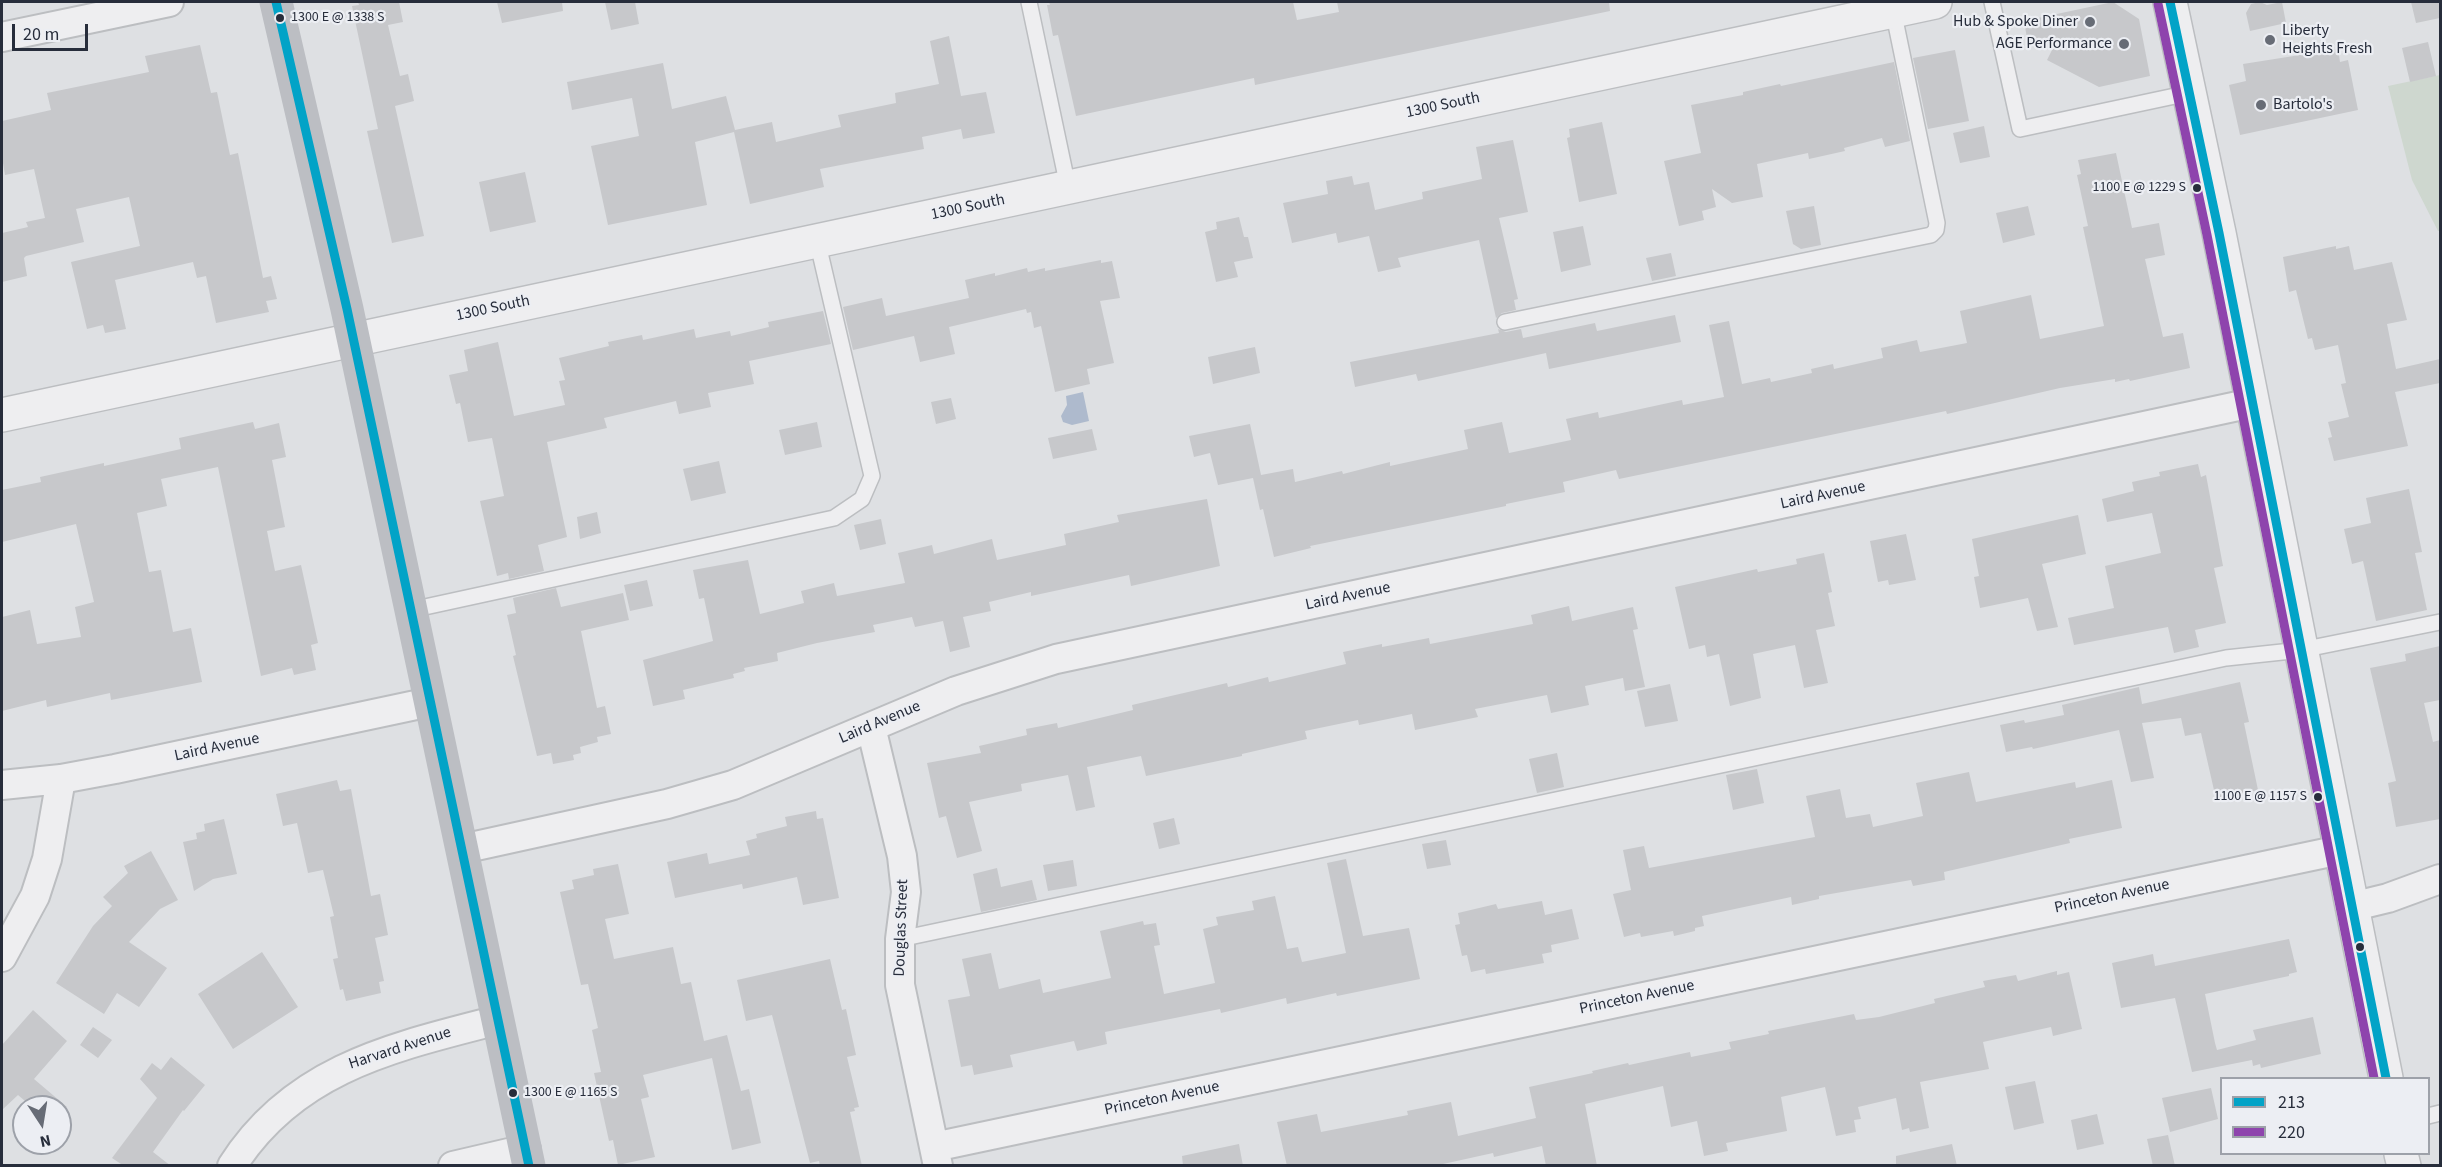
<!DOCTYPE html>
<style>
body{margin:0}
#map{position:relative;width:2442px;height:1167px;overflow:hidden;background:#dee0e3;font-family:"Source Sans 3",sans-serif}
canvas{display:block}
.frame{position:absolute;inset:0;border:3px solid #272d3b;pointer-events:none}
.legend{position:absolute;left:2220px;top:1077px;width:210px;height:78px;box-sizing:border-box;background:#eceef3;border:2px solid #9da1a9;margin:0;padding:8px 10px;list-style:none;font-size:18px;color:#272d3b}
.legend li{display:flex;align-items:center;gap:12px;height:30px}
.legend b{width:30px;border:2px solid #9da1a9}
.north{position:absolute;left:12px;top:1095px;width:60px;height:60px;box-sizing:border-box;background:#eceef3;border:2px solid #9da1a9;border-radius:50%;rotate:168deg;font-size:16px;font-weight:700;line-height:24px;text-align:center;color:#272d3b}
.north::after{content:'';display:block;margin:auto;width:21px;height:27px;background:#676c76;clip-path:polygon(50% 0,100% 100%,50% 72%,0 100%)}
.scale{position:absolute;left:12px;top:24px;width:76px;height:27px;box-sizing:border-box;border:3px solid #272d3b;border-top:0;padding-left:8px;font-size:18px;line-height:21px;white-space:nowrap;color:#272d3b;-webkit-text-stroke:4px #eceef3;paint-order:stroke}
</style>
<div id="map">
<canvas width="2442" height="1167"></canvas>
<div class="frame"></div>
<ul class="legend">
<li><b style="height:8px;background:#02a3c7"></b>213</li>
<li><b style="height:8px;background:#8e44ad"></b>220</li>
</ul>
<div class="north">N</div>
<div class="scale">20 m</div>
</div>
<script>
const g = document.querySelector('canvas').getContext('2d');
g.lineJoin = 'round';
function fill(path, color) { g.fillStyle = color; g.fill(path, 'evenodd'); }
function trace(path, color, width, dash) { g.strokeStyle = color; g.lineWidth = width; g.lineCap = dash ? 'butt' : 'round'; g.setLineDash(dash || []); g.stroke(path); }
function write(font, color, halo, rows, align = 'center') {
  g.font = font + ' "Source Sans 3",sans-serif'; g.lineWidth = 4.5; g.setLineDash([]); g.textBaseline = 'middle'; g.strokeStyle = halo; g.fillStyle = color; for (const [text, x, y, turn = 0] of rows) {
    g.save(); g.translate(x, y); g.rotate((+turn || 0) * Math.PI / 180); g.textAlign = isNaN(turn) ? turn : align; if (halo) g.strokeText(text, 0, 0); g.fillText(text, 0, 0); g.restore();
  }
}
const green = new Path2D(`
 M2440 75V231H2438L2412 180 2388 86Z`);
const water = new Path2D(`
 M1083 392 1089 421 1072 425 1063 422 1061 416 1067 405 1066 396Z`);
const building = new Path2D(`
 M358 2H399L403 22 388 25 400 76 408 74 414 101 395 106 424 236 392 243 367 131 378 129 352 6 359 5Z
 M497 2H562L563 11 502 23Z
 M605 2H635L639 24 611 30Z
 M1049 2H1293L1297 20 1339 12 1337 2H1609L1610 11 1255 85 1254 78 1076 116 1058 35 1053 36 1047 5H1050Z
 M2113 2 2139 19 2150 76 2099 87 2047 60 2052 50 2027 38 2024 21Z
 M2260 2 2267 5 2282 2 2286 23 2250 31 2246 13 2251 4Z
 M2411 2H2440V18L2416 23Z
 M949 36 961 96 986 92 995 133 963 139 961 129 922 137 924 149 820 169 824 187 750 204 734 132 695 142 707 205 608 225 591 146 639 136 632 98 572 110 567 82 663 63 672 109 726 96 735 130 772 122 776 142 841 127 838 115 896 103 895 93 939 84 930 41Z
 M2428 42 2436 76 2410 82 2402 48Z
 M200 45 211 93 217 92 230 155 238 153 263 278 271 276 277 299 266 301 269 312 216 323 206 276 197 278 193 262 115 280 126 329 105 333 103 325 87 329 71 262 140 246 129 197 76 209 84 242 26 256 24 258 27 276 2 282V233L28 227 26 222 45 218 34 169 5 175 2 157V121L51 110 47 93 149 72 145 56Z
 M2338 49 2340 62 2348 60 2358 110 2240 135 2229 85 2246 81 2243 64Z
 M1955 50 1969 121 1928 129 1913 58Z
 M1894 62 1910 141 1885 147 1882 138 1844 148 1845 151 1809 159 1808 153 1757 164 1763 197 1732 203 1712 189 1716 207 1702 211 1704 220 1679 226 1664 161 1701 153 1691 105 1743 95V92L1780 84 1781 86Z
 M1602 122 1617 194 1579 202 1567 138 1570 137 1569 129Z
 M1984 126 1990 157 1960 163 1953 133Z
 M1513 140 1528 212 1499 218 1518 299 1514 300 1516 310 1502 313 1496 318 1479 240 1398 258 1401 267 1378 272 1369 236 1338 243 1336 233 1292 243 1283 203 1328 194 1326 181 1352 176 1354 185 1369 182 1375 210 1423 199 1422 192 1482 179 1476 147Z
 M2116 153 2132 228 2159 223 2165 255 2145 259 2163 337 2183 333 2190 368 2130 381 2129 379 2115 382V379L2060 388 1947 414 1946 411 1619 479 1616 470 1563 482 1565 492 1506 504V506L1310 546 1311 548 1274 557 1263 509 1260 510 1253 478 1218 485 1210 453 1194 457 1189 436 1250 424 1261 475 1293 469 1295 482 1342 471 1343 474 1390 462V466L1468 449 1464 430 1502 422 1509 453 1571 440 1566 419 1598 412 1599 418 1682 400 1683 405 1724 397 1709 325 1729 321 1742 384 1770 378 1771 382 1812 373 1811 369 1833 364 1834 369 1883 358 1881 348 1917 340 1920 352 1967 343 1960 311 2031 295 2040 339 2104 326 2083 227 2088 226 2077 175 2081 174 2078 160Z
 M525 172 536 222 490 232 479 182Z
 M1814 206 1821 245 1801 249 1793 244 1786 211Z
 M2028 206 2035 235 2003 243 1996 213Z
 M1239 217 1244 237H1248L1253 258 1234 262 1238 277 1216 282 1205 232 1217 229 1216 222Z
 M1583 226 1591 265 1561 272 1553 232Z
 M2336 246V249L2349 246 2354 270 2392 262 2407 320 2387 324 2396 369 2440 359V383L2395 392 2408 446 2334 461 2328 438 2332 437 2328 422 2349 417 2341 384 2346 383 2338 345 2315 350 2312 338 2308 339 2296 290 2289 292 2283 257Z
 M1671 253 1676 276 1652 281 1646 258Z
 M1101 260V263L1112 261 1120 298 1100 301 1114 363 1087 369 1090 384 1055 392 1041 326 1034 328 1031 312 1027 313 1026 309 949 327 955 354 920 362 914 336 853 350 843 307 882 298 886 316 969 298 965 280 995 273V276L1027 268 1028 272 1045 268V271Z
 M823 311 831 344 749 361 754 384 708 393 711 407 679 414 676 401 604 418 607 428 547 442 567 537 538 545 544 571 509 579 508 573 497 576 480 501 504 496 492 438 468 442 460 403 456 404 449 375 468 371 464 350 498 342 514 416 565 405 559 381 565 380 559 358 609 346 608 342 642 335 643 340 694 329 696 338 730 331 731 336 769 327 768 322Z
 M1675 315 1681 342 1549 369 1546 353 1418 381 1416 374 1355 387 1350 362 1499 333 1498 329 1506 332 1521 329 1523 338 1595 323 1597 331Z
 M1255 347 1260 373 1213 384 1208 357Z
 M951 398 956 419 936 424 931 402Z
 M253 422 255 429 279 423 286 457 272 460 285 527 267 531 275 571 301 565 318 643 311 645 316 670 294 675 292 668 261 676 218 467 161 479 167 506 137 513 149 572 161 570 173 632 191 628 202 682 111 700 110 693 47 707 46 700 2 711V617L30 610 37 644 81 637 75 607 94 602 76 524 2 542V490L41 482 40 477 104 463V466L181 449 179 438Z
 M817 422 822 447 785 455 779 430Z
 M1092 429 1097 450 1053 459 1048 438Z
 M719 461 726 493 691 501 683 469Z
 M2198 464 2201 477 2206 475 2223 566 2214 568 2226 623 2195 630 2199 647 2174 653 2168 627 2074 645 2068 618 2114 608 2105 566 2161 553 2152 513 2107 522 2102 499 2134 491 2132 482 2160 476 2159 472Z
 M2409 489 2422 552 2415 553 2427 610 2376 621 2363 561 2352 564 2344 529 2371 523 2366 498Z
 M1207 499 1220 566 1131 586 1129 575 1031 596V592L989 602 991 611 963 617 970 647 950 652 943 621 915 627 912 617 873 625 875 632 817 643 777 653 778 661 744 668 745 671 733 674 734 678 683 690 685 699 653 706 643 660 713 641 704 598 699 599 693 570 748 560 760 614 804 603 801 591 834 583 837 596 905 583 898 553 932 545 934 554 992 539 997 560 1066 545 1064 534 1119 522 1117 515Z
 M597 512 601 533 580 539 577 517Z
 M2078 515 2086 554 2042 564 2058 627 2037 631 2028 598 1980 608 1974 577 1979 576 1972 539Z
 M881 519 886 544 860 550 854 525Z
 M1906 534 1916 580 1889 585 1888 580 1878 582 1870 541Z
 M1824 553 1832 592 1828 593 1835 626 1816 630 1828 683 1804 688 1795 645 1753 654 1761 698 1730 706 1719 654 1707 657 1705 645 1689 649 1675 587 1757 569 1758 572 1797 564 1796 559Z
 M647 580 653 606 630 611 624 585Z
 M556 588 561 607 623 593 629 620 581 631 597 708 605 706 611 734 597 737 598 742 580 747 581 753 573 755 574 760 553 764 551 753 537 756 513 656 516 655 507 615 516 613 513 598Z
 M1569 606 1572 621 1633 607 1638 629 1633 630 1645 687 1625 691 1623 678 1585 686 1589 705 1551 713 1547 695 1475 709 1478 717 1415 730 1412 714 1359 725 1358 720 1305 731 1307 739 1242 754V756L1146 776 1141 756 1087 767 1095 807 1076 811 1068 775 1021 784 1022 791 969 802 982 851 957 858 946 816 939 818 927 763 981 753 979 746 1027 735 1026 729 1057 723 1058 728 1133 710 1132 705 1227 683 1228 687 1268 677 1269 682 1346 664 1343 652 1382 644V647L1429 638 1430 644 1533 624 1531 615Z
 M2440 646V700L2424 703 2433 742 2440 740V819L2396 827 2388 783 2396 781 2370 668 2406 661 2405 654Z
 M2240 682 2249 722 2244 723 2258 790 2216 799 2201 733 2185 736 2181 718 2142 723 2154 778 2131 782 2119 730 2033 749 2032 747 2006 752 2000 725 2024 720 2025 723 2064 715 2062 705 2139 687 2142 704Z
 M1670 684 1678 721 1645 727 1637 691Z
 M1557 753 1564 787 1537 793 1529 759Z
 M1757 769 1764 803 1733 810 1726 775Z
 M1969 772 1976 802 2075 782 2076 788 2112 780 2122 828 2069 839 2070 843 1944 872 1945 880 1913 886 1911 880 1819 896V899L1792 905 1791 897 1702 916 1704 926 1695 928V931L1674 936 1673 931 1641 937 1640 933 1624 937 1613 894 1631 890 1623 850 1644 846 1649 868 1815 837 1806 796 1840 789 1846 818 1870 814 1873 827 1923 816 1916 783Z
 M337 780 340 791 351 789 371 896 380 894 388 935 375 938 384 981 379 982 381 993 346 1001 343 989 340 990 333 959 338 958 330 917 334 916 323 870 308 873 297 823 283 826 276 794Z
 M816 811 817 819 823 818 839 898 803 905 797 877 743 889 742 884 675 898 667 862 707 853 709 864 750 855 746 841 757 838 756 834 787 826 785 817Z
 M1174 818 1180 844 1159 849 1153 823Z
 M224 819 237 874 213 879 194 891 183 842 197 839 196 833 205 831 204 824Z
 M1446 840 1451 865 1427 869 1422 844Z
 M151 851 178 900 160 909 129 942 167 968 139 1007 117 993 104 1014 56 983 93 926 112 906 103 897 128 873 124 866Z
 M1346 859 1363 936 1409 928 1420 979 1337 996 1336 993 1287 1004 1286 998 1221 1013 1220 1009 1105 1032 1107 1044 1077 1051 1074 1041 1010 1055 1013 1067 974 1075 972 1065 961 1067 948 1000 970 996 962 959 991 953 999 989 1040 979 1043 993 1111 978 1100 931 1143 921 1144 925 1156 923 1160 945 1154 946 1164 994 1215 983 1203 929 1218 925 1216 917 1254 910 1252 901 1275 896 1287 949 1298 947 1302 962 1346 953 1327 863Z
 M1073 860 1077 886 1048 891 1043 865Z
 M618 864 629 914 605 919 614 959 673 947 681 984 691 982 704 1041 727 1035 741 1091 749 1089 761 1143 732 1150 712 1058 643 1075 649 1097 641 1099 655 1157 618 1165 613 1140 609 1141 594 1073 601 1072 592 1030 598 1028 588 984 581 985 560 892 574 889 572 880 594 875 593 869Z
 M997 868 1001 887 1032 880 1037 900 981 912 973 874Z
 M1542 901 1545 915 1572 909 1579 939 1551 945 1552 952 1542 954 1544 963 1486 974 1485 969 1471 972 1467 955 1462 956 1455 925 1460 924 1458 913 1496 904 1498 909Z
 M2289 939 2297 972 2289 974V976L2205 994 2215 1043 2217 1050 2256 1040 2253 1030 2313 1017 2321 1054 2261 1068 2260 1064 2253 1066 2252 1060 2192 1072 2175 998 2121 1008 2112 963 2153 954 2155 966Z
 M262 952 298 1007 233 1049 198 994Z
 M830 959 842 1010 846 1009 856 1055 847 1057 859 1107 854 1108 855 1111 850 1112 862 1166H820L819 1161 810 1163 772 1015 746 1021 737 980Z
 M2057 971V975L2069 972 2082 1029 2053 1036 2051 1027 1983 1042 1989 1069 1920 1082 1929 1128 1910 1132 1909 1128 1902 1130 1896 1098 1858 1107 1861 1119 1854 1120 1856 1132 1836 1136 1825 1087 1781 1097 1787 1131 1726 1143 1728 1151 1704 1156 1697 1121 1671 1127 1663 1086 1585 1104 1597 1166H1546L1542 1146 1494 1157 1493 1153 1434 1166H1287L1277 1122 1317 1114 1321 1132 1408 1115 1407 1111 1451 1102 1458 1136 1536 1118 1529 1087 1593 1073 1592 1071 1628 1063 1629 1065 1690 1052 1691 1057 1731 1049 1729 1042 1769 1034 1768 1031 1854 1014 1856 1020 1879 1017 1935 1003 1934 999 1985 987 1983 981 2016 975 2018 981Z
 M33 1010 67 1041 34 1079 67 1107H32L18 1095 2 1110V1045Z
 M93 1027 112 1040 98 1058 80 1045Z
 M171 1057 205 1085 184 1111 183 1110 153 1152 171 1166H124L112 1158 157 1098 140 1079 152 1063 161 1070Z
 M2035 1081 2044 1123 2014 1130 2005 1087Z
 M2211 1088 2218 1119 2170 1132 2162 1098Z
 M2097 1114 2104 1144 2077 1150 2071 1120Z
 M2168 1135 2175 1166H2153L2147 1139Z
 M1239 1144 1243 1166H1183L1182 1156Z
 M1952 1144 1957 1166H1896V1156Z`);
const service = new Path2D(`
 M1029 2 1068 187
 M1992 2 2020 129 2189 93
 M1505 322 1931 235 1936 230 1937 223 1893 10
 M411 610 834 518 862 499 872 476 817 240
 M900 939 2226 658 2301 650 2440 622
 M2428 1116 2440 1113`);
const minor = new Path2D(`
 M2 37 169 2
 M871 727 902 856 906 892 900 939V985L938 1166
 M2 785 61 779 115 769 430 702
 M462 849 667 804 733 785 956 691 1056 659 2252 403
 M2351 907 2388 898 2440 879
 M2 957 35 896 47 859 61 779
 M934 1147 2340 850
 M232 1166C294 1068 394 1047 498 1020
 M453 1166 526 1149`);
const tertiary = new Path2D(`
 M2170 2 2219 233 2386 1078
 M2 415 1935 2
 M2401 1154 2404 1166`);
const secondary = new Path2D(`
 M276 2 347 309 529 1166`);
const bus1 = new Path2D(`
 M276 2 347 309 529 1166
 M2170 2 2219 233 2386 1078`);
const bus2 = new Path2D(`
 M2158 4 2207 235 2374 1078`);
const markers = [
 [280,18,5,"#272d3b"],
 [2090,22,6,"#676c76"],
 [2270,40,6,"#676c76"],
 [2124,44,6,"#676c76"],
 [2261,105,6,"#676c76"],
 [2197,188,5,"#272d3b"],
 [2318,797,5,"#272d3b"],
 [2360,947,5,"#272d3b"],
 [513,1093,5,"#272d3b"]
];
const busNames = [
 ["1300 E @ 1338 S",291,18],
 ["1100 E @ 1229 S",2186,188,"right"],
 ["1100 E @ 1157 S",2307,797,"right"],
 ["1300 E @ 1165 S",524,1093]
];
const poiNames = [
 ["Hub & Spoke Diner",2078,22],
 ["Liberty",2282,31,"left"],
 ["Heights Fresh",2282,49,"left"],
 ["AGE Performance",2112,44],
 ["Bartolo's",2273,105,"left"]
];
const streetNames = [
 ["1300 South",1443,106,-12],
 ["1300 South",968,208,-12],
 ["1300 South",493,309,-12],
 ["Laird Avenue",1823,496,-12],
 ["Laird Avenue",1348,597,-12],
 ["Laird Avenue",880,723,-23],
 ["Laird Avenue",217,748,-12],
 ["Princeton Avenue",2112,897,-12],
 ["Douglas Street",902,928,-88],
 ["Princeton Avenue",1637,998,-12],
 ["Harvard Avenue",400,1049,-18],
 ["Princeton Avenue",1162,1099,-12]
];
fill(green, '#ced7cf');
fill(water, '#aebacd');
fill(building, '#c7c8cb');
trace(service, '#bcbec1', 18);
trace(minor, '#bcbec1', 32);
trace(tertiary, '#bcbec1', 36);
trace(service, '#eeeef0', 15);
trace(minor, '#eeeef0', 28);
trace(tertiary, '#eeeef0', 33);
trace(secondary, '#bcbec3', 33);
trace(bus1, '#02a3c7', 9);
trace(bus2, '#8e44ad', 9);
for (const [x, y, r, color] of markers) { const dot = new Path2D(); dot.arc(x, y, r, 0, 2 * Math.PI); g.fillStyle = color; g.fill(dot); trace(dot, '#eceef3', 2); }
write('14px', '#272d3b', '#eceef3', busNames, 'left');
write('16px', '#272d3b', '#eceef3', poiNames, 'right');
write('16px', '#272d3b', '#eceef3', streetNames);
</script>
